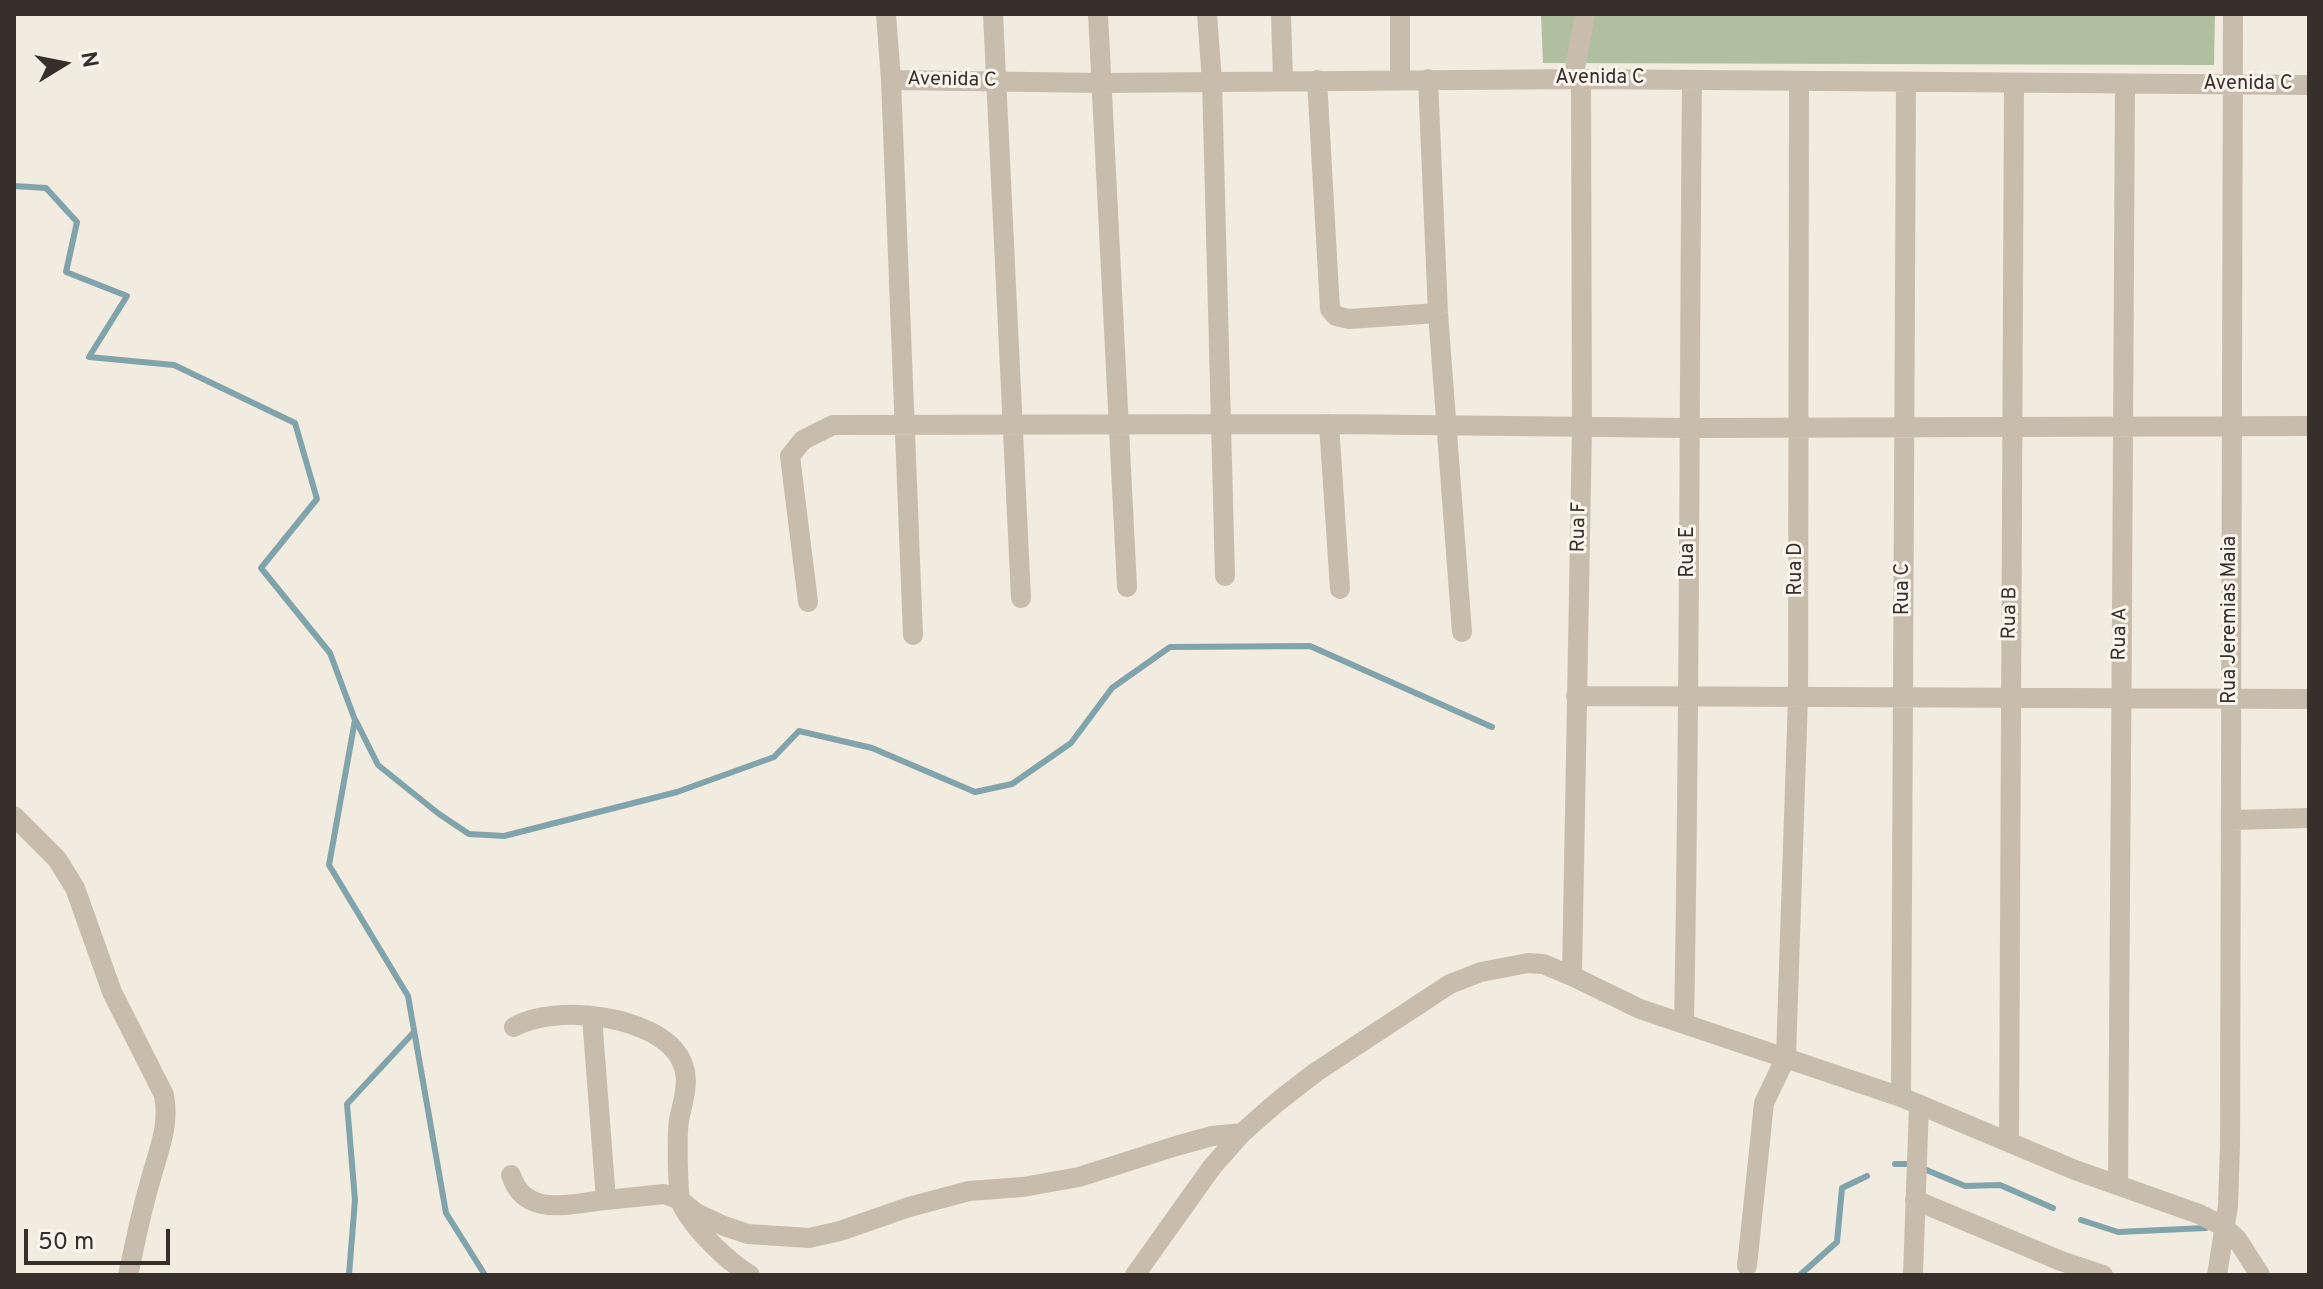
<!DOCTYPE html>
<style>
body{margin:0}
#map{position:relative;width:2323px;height:1289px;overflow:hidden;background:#f1ebe0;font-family:Overpass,sans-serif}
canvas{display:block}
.frame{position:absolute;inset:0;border:16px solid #37302a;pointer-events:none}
.north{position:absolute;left:24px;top:24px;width:80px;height:80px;-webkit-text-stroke:6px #f9f4ec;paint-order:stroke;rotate:80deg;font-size:22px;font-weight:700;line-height:32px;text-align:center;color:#37302a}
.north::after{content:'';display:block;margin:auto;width:28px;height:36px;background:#37302a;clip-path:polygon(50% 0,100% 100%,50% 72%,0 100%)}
.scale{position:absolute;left:24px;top:1229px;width:146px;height:36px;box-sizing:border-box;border:4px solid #37302a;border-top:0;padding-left:10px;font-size:24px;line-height:28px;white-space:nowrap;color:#37302a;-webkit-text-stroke:6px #f9f4ec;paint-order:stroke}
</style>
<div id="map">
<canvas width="2323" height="1289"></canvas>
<div class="frame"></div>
<div class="north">N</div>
<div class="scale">50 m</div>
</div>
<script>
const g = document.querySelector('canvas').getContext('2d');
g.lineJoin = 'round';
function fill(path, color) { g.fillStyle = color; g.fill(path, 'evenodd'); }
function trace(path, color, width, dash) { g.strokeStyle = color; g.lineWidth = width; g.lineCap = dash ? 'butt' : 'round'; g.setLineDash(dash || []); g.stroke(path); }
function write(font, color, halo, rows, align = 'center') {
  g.font = font + ' Overpass,sans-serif'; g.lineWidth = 6; g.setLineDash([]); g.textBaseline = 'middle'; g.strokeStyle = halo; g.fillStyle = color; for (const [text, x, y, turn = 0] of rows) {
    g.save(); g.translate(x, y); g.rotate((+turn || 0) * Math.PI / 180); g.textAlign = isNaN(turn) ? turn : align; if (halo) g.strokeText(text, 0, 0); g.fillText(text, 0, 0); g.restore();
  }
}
const green = new Path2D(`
 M1541 14H2215L2214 65 1543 63Z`);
const stream = new Path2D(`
 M14 186 46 188 77 222 66 272 127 296 89 357 174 365 295 423 317 499 261 568 330 653 355 720 329 865 408 996 446 1213 485 1275
 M356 721 378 765 439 814 469 834 504 836 677 792 774 757 799 731 872 748 975 792 1012 784 1071 743 1112 688 1170 647 1310 646 1492 727
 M1895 1164H1912L1965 1186 2000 1185 2053 1208
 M2081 1220 2118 1232 2206 1228
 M349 1275 355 1200 347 1104 414 1032
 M1800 1275 1837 1242 1842 1188 1867 1176`);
const minor = new Path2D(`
 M886 14 891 80 913 635
 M993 14 1021 598
 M1098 14 1127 587
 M1207 14 1212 81 1225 576
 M1281 14 1283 81
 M1400 14V79
 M1428 79 1438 313 1462 632
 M1573 79 1585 14
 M891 80 1101 83 1581 79 2309 85
 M1317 80 1330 309 1336 316 1349 319 1438 313
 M1329 424 1340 589
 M808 602 790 456 803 440 833 425 1329 424 1689 428 2309 426
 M1576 696 2309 699
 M14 816 57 859 75 888 112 992 164 1095C170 1127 158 1151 150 1182 141 1212 135 1244 128 1275
 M2232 820 2309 818
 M1572 976 1582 427 1581 79
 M592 1017 606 1200 664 1194 680 1200 696 1213 724 1226 748 1234 809 1238 840 1231 909 1207 969 1191 1023 1187 1079 1177 1176 1146 1212 1136 1242 1133
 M1684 1024C1690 710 1689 395 1692 80
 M514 1027C554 1003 659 1015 681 1060 691 1080 683 1100 679 1120 677 1132 677 1196 682 1205 694 1229 727 1261 750 1275
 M1901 1097 1906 82
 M2009 1142 2014 83
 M511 1175C525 1219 571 1203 606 1200
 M2118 1184C2119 818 2125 451 2125 85
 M1915 1200 2061 1261 2103 1275
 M1747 1266 1764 1103 1786 1057 1798 697 1799 82
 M1135 1275 1212 1167 1242 1133 1276 1103 1316 1072 1450 984 1481 972 1528 963 1543 964 1572 976 1640 1009 1901 1097 2075 1170 2199 1214 2223 1226 2237 1239 2260 1275
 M1913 1275 1919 1105
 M2217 1275 2228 1206 2230 1146 2233 14`);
const streetNames = [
 ["Avenida C",1600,79],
 ["Avenida C",952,81,1],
 ["Avenida C",2248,85],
 ["Rua F",1580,527,-89],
 ["Rua E",1689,552,-90],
 ["Rua D",1797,569,-90],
 ["Rua C",1904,589,-90],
 ["Rua B",2011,613,-89],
 ["Rua Jeremias Maia",2231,620,-90],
 ["Rua A",2121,634,-89]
];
fill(green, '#b1bfa1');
trace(stream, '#81a4ac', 6);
trace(minor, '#c8bdac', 20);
write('20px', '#37302a', '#f9f4ec', streetNames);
</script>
